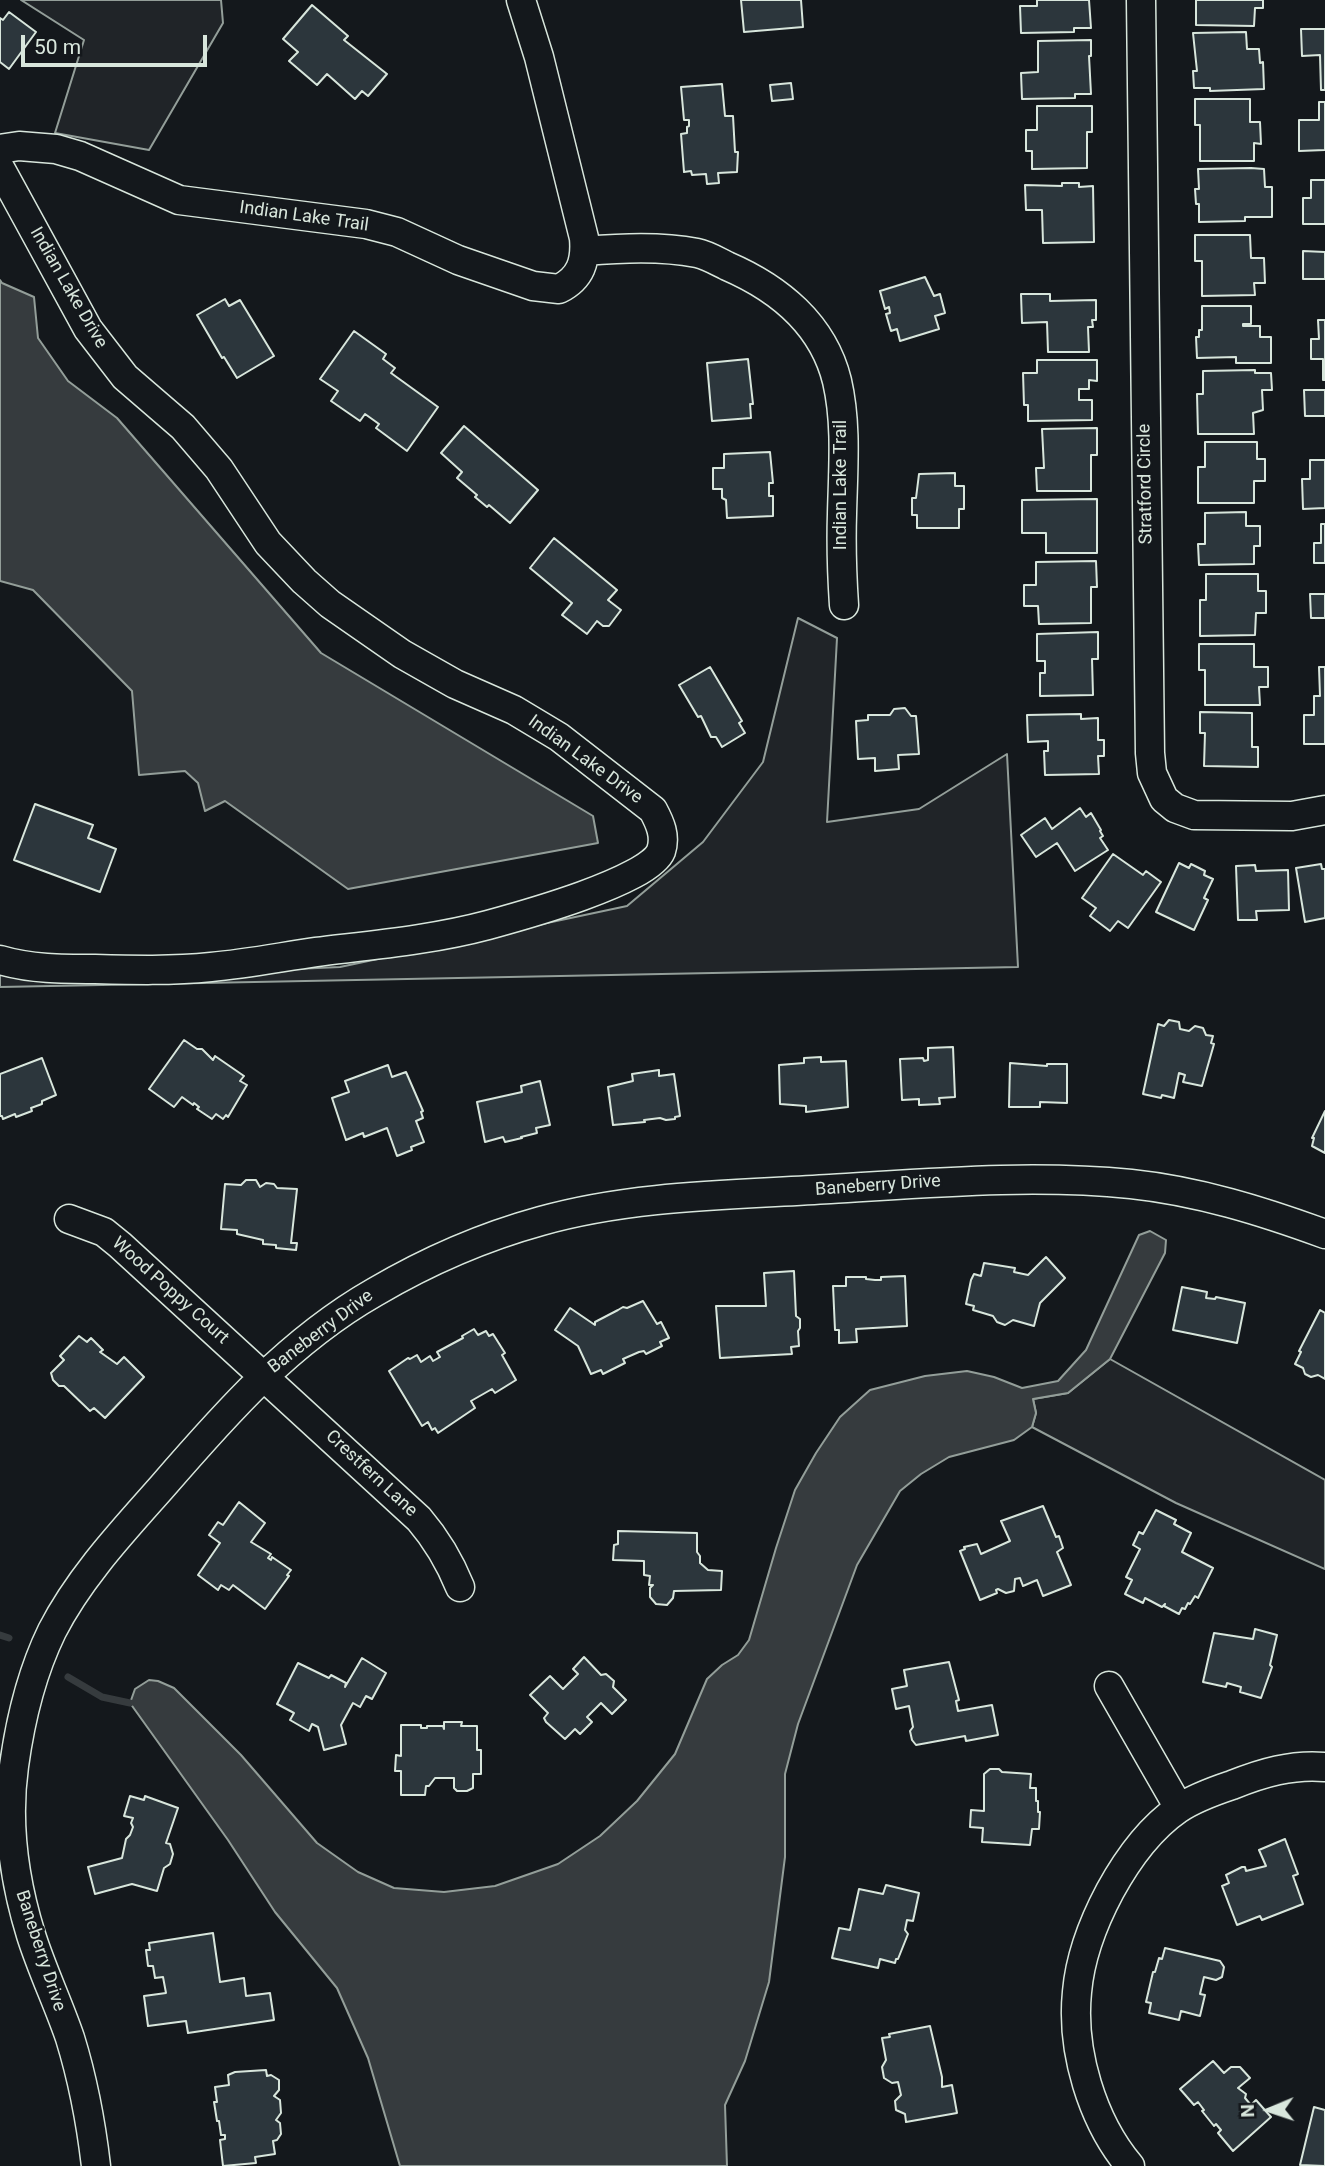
<!DOCTYPE html>
<style>
body{margin:0}
#map{position:relative;width:1325px;height:2166px;overflow:hidden;background:#14181c;font-family:Roboto,sans-serif}
canvas{display:block}
.north{position:absolute;left:1234px;top:2075px;width:70px;height:70px;-webkit-text-stroke:5px #14181c;paint-order:stroke;rotate:268deg;font-size:19px;font-weight:700;line-height:28px;text-align:center;color:#d8e6dc}
.north::after{content:'';display:block;margin:auto;width:24px;height:32px;background:#d8e6dc;clip-path:polygon(50% 0,100% 100%,50% 72%,0 100%)}
.scale{position:absolute;left:21px;top:35px;width:186px;height:32px;box-sizing:border-box;border:4px solid #d8e6dc;border-top:0;padding-left:9px;font-size:21px;line-height:24px;white-space:nowrap;color:#d8e6dc;-webkit-text-stroke:5px #14181c;paint-order:stroke}
</style>
<div id="map">
<canvas width="1325" height="2166"></canvas>
<div class="north">N</div>
<div class="scale">50 m</div>
</div>
<script>
const g = document.querySelector('canvas').getContext('2d');
g.lineJoin = 'round';
function fill(path, color) { g.fillStyle = color; g.fill(path, 'evenodd'); }
function trace(path, color, width, dash) { g.strokeStyle = color; g.lineWidth = width; g.lineCap = dash ? 'butt' : 'round'; g.setLineDash(dash || []); g.stroke(path); }
function write(font, color, halo, rows, align = 'center') {
  g.font = font + ' Roboto,sans-serif'; g.lineWidth = 5; g.setLineDash([]); g.textBaseline = 'middle'; g.strokeStyle = halo; g.fillStyle = color; for (const [text, x, y, turn = 0] of rows) {
    g.save(); g.translate(x, y); g.rotate((+turn || 0) * Math.PI / 180); g.textAlign = isNaN(turn) ? turn : align; if (halo) g.strokeText(text, 0, 0); g.fillText(text, 0, 0); g.restore();
  }
}
const green = new Path2D(`
 M21 0H221L223 23 149 150 55 133 84 40Z
 M798 618 837 638 827 822 919 809 1007 754 1018 967 0 987V972L182 974 340 967 627 906 703 842 763 762Z
 M1110 1359 1325 1480V1569L1176 1503 1032 1427 1036 1413 1033 1399 1068 1393Z`);
const water = new Path2D(`
 M0 280 2 283 34 297 38 338 68 381 117 418 321 653 593 816 598 843 348 889 225 801 205 811 198 783 185 771 139 775 132 691 33 590 0 581Z
 M1150 1231 1166 1240 1165 1253 1110 1359 1068 1393 1033 1399 1036 1413 1032 1427 1014 1440 949 1457 921 1474 900 1491 857 1565 798 1724 785 1774V1857L769 1982 745 2061 725 2105 727 2166H400L368 2058 337 1988 275 1912 228 1840 130 1703 135 1689 149 1680 158 1681 174 1688 241 1755 317 1843 358 1872 394 1888 444 1892 495 1886 558 1864 600 1836 637 1801 675 1754 707 1679 722 1665 738 1655 749 1640 776 1548 795 1490 816 1453 840 1417 870 1390 925 1376 967 1371 994 1377 1022 1388 1058 1381 1086 1350 1139 1235Z`);
const stream = new Path2D(`
 M0 1635 9 1638
 M68 1677 102 1697 130 1703`);
const building = new Path2D(`
 M741 0H801L803 27 744 32Z
 M1037 0H1089L1091 28H1074V32L1021 33 1020 6H1037Z
 M1196 0H1263V8H1255L1254 26 1196 25Z
 M312 5 348 36 344 40 387 74 368 96 362 91 355 99 327 74 317 85 289 61 298 52 283 39Z
 M9 12 36 32 9 69 0 62V18L3 20Z
 M1301 29H1325V90H1321L1320 55 1302 56Z
 M1246 32 1247 49H1259L1260 63 1263 62 1264 89 1210 91V88H1194L1193 71H1197L1193 33Z
 M1091 40V56H1089L1091 94H1075V98L1022 99 1021 73 1038 72V41Z
 M791 83 793 99 772 101 770 85Z
 M722 84 725 116H733L735 152H738L737 172 718 173 719 183 707 184 706 174 692 175 691 171 684 172 681 134 687 133V127L689 126V120H684L681 87Z
 M1195 99H1250V122H1260L1261 144 1254 143V161H1200V125H1195Z
 M1319 102H1325V150L1299 151V120H1319Z
 M1037 106H1092V132H1087V168L1032 169V151H1026V130H1037Z
 M1251 168 1264 169 1265 187H1272V217H1245V221L1199 222V204H1196L1195 189H1199L1198 169Z
 M1311 180H1325V224H1303V198H1311Z
 M1062 183H1079V187L1093 186 1094 242 1043 243 1042 210H1026L1025 185 1062 186Z
 M1195 235H1250L1251 258H1264L1265 283H1254L1255 295 1202 296V261H1195Z
 M1303 251 1325 252V279H1303Z
 M925 277 934 296 940 294 945 313 935 316 939 329 900 341 897 329 891 331 886 314 890 313 889 307 885 309 880 291Z
 M1021 294H1050V301L1096 300V320H1092L1093 327H1088L1089 352H1048L1047 322 1022 323Z
 M225 299 229 306 240 300 274 356 237 378 224 357 222 358 197 315Z
 M1202 306H1251V324H1243V326H1260V337H1271V363H1236V357L1197 358 1196 337H1199V330H1202Z
 M1318 320H1325V380H1323V359H1311V339H1319Z
 M354 331 386 354 383 359 395 368 391 373 438 407 407 451 376 428 379 424 365 414 360 421 331 401 338 391 320 379Z
 M748 359 753 404H750L751 418 712 421 707 363Z
 M1037 360H1097V381L1089 380V389H1079V400H1092V420L1028 421V405H1024L1023 373H1037Z
 M1255 370V373H1271L1272 390H1262L1263 410 1253 413 1254 434H1198L1197 394H1203V371Z
 M1304 390H1325V416H1305Z
 M464 426 538 490 510 523 489 505 487 507 475 497 477 495 457 478 462 472 441 453Z
 M1097 428V455H1091V491H1037L1036 468H1044L1042 429Z
 M1205 442H1257V459H1265V481H1254V503H1198V467H1205Z
 M770 452 773 483H769V496H773V516L727 518 726 500 722 498V489H713V468H724V454Z
 M1310 460H1325V508L1303 509 1302 479H1310Z
 M955 473V486H964V509H959V528H917V515H912V498H916L919 474Z
 M1097 499V553H1046V533H1022V500Z
 M1246 512V526H1260V546H1254V564L1199 565 1198 544H1205V513Z
 M1321 524H1325V563H1314V543H1321Z
 M554 538 617 590 608 600 621 610 609 626H603L597 621 587 634 562 615 572 603 530 568Z
 M1096 561 1097 587H1091V623L1039 624 1038 606H1024V585H1036V562Z
 M1206 574H1258V591H1266V613H1256L1255 635 1200 636V600H1206Z
 M1310 594H1325V618H1311Z
 M1098 632V659H1092L1093 695 1040 696V673H1045V661H1037V634Z
 M1199 644H1254V667H1268V687H1259L1260 705H1205V670H1199Z
 M710 667 742 721 739 723 745 733 722 747 716 737H711L701 716 698 717 679 685Z
 M1319 667H1325V744H1304V715H1314V696H1320Z
 M905 708 911 716H916L919 754 898 755 899 769 875 771V758L858 759 856 721 868 720V715H890L894 709Z
 M1200 712 1252 713V747H1258V767L1204 766 1205 733H1200Z
 M1081 714V719L1098 718V740H1104V756H1098L1099 774 1045 775 1044 751H1048V741L1028 742 1027 715Z
 M35 804 93 825 88 838 116 849 100 892 14 860Z
 M1080 808 1086 817 1091 813 1101 830 1100 831 1103 836 1100 838 1108 850 1075 871 1057 843 1036 857 1021 835 1045 818 1052 829Z
 M1113 854 1143 875 1146 871 1161 882 1128 928 1118 921 1110 931 1090 916 1096 908 1082 898Z
 M1179 863 1189 868 1191 864 1205 871 1204 875 1213 879 1204 898 1208 900 1194 930 1156 912Z
 M1321 864 1322 869H1325V918L1305 922 1296 868Z
 M1255 865 1256 871 1288 870 1289 910 1256 911 1257 920H1238L1236 866Z
 M1169 1020 1179 1022 1180 1029 1189 1031 1195 1026 1203 1028 1206 1035 1213 1036 1211 1043 1214 1044 1202 1086 1183 1082 1185 1075 1179 1073 1174 1098 1162 1095 1161 1098 1143 1094 1158 1024 1164 1026Z
 M184 1040 197 1049H202L213 1060 215 1056 244 1076 240 1081 247 1085 228 1117 226 1115 223 1119 216 1114 212 1119 197 1109 199 1107 194 1103 193 1105 182 1097 174 1107 149 1089Z
 M953 1047 955 1097 939 1098 940 1104 919 1105V1099L902 1100 900 1059 923 1058 924 1061 928 1060V1048Z
 M821 1057V1062L846 1061 848 1107 806 1112V1106L780 1104 779 1065 804 1063V1058Z
 M42 1058 56 1095 42 1101V1104L31 1108 32 1111 16 1117 15 1114 3 1119 2 1116H0V1074Z
 M1010 1063 1047 1066V1064H1067V1103L1040 1102V1107H1009Z
 M388 1065 392 1077 406 1072 423 1111 421 1112 423 1118 416 1121 424 1142 411 1147 412 1150 397 1156 387 1128 364 1137 363 1133 346 1140 332 1098 349 1092 345 1081Z
 M659 1070V1076L674 1074 680 1116 675 1117V1119L666 1120 660 1118 644 1120 645 1122 613 1125 608 1087 633 1081 632 1074Z
 M540 1081 550 1125 536 1128 537 1133 521 1137 522 1138 505 1142 503 1137 485 1142 477 1102 522 1092 521 1086Z
 M1325 1111V1153L1312 1146 1314 1138H1312Z
 M246 1180H256L260 1187 266 1183 274 1184 277 1188 297 1189 291 1243H297L296 1250 276 1248V1245L263 1244V1240L237 1234V1230L221 1229 225 1184 241 1185Z
 M1046 1257 1065 1278 1040 1303 1034 1326 1013 1320 1005 1325 997 1322 993 1316 973 1310 974 1306 966 1304 971 1280 974 1274 981 1276 984 1263 1015 1268 1014 1272 1028 1275Z
 M794 1271 796 1316 800 1319V1328L798 1331 799 1346 791 1347 792 1354 720 1358 716 1306H766L764 1273Z
 M905 1276 907 1326 856 1329 857 1342 839 1343V1330H835L833 1286H846V1277H866V1279L875 1280H881V1277Z
 M1182 1287 1207 1292 1206 1298 1215 1299 1216 1297 1245 1303 1237 1343 1173 1330Z
 M643 1301 657 1324 661 1322 669 1338 660 1342 662 1346 646 1354 644 1351 639 1352 623 1359 625 1363 603 1374 601 1370 591 1374 578 1346 555 1330 570 1308 595 1325V1322L618 1310 623 1307 627 1308Z
 M1320 1310 1325 1313V1379L1318 1375 1311 1377 1305 1374 1303 1368 1295 1364 1301 1352 1299 1351Z
 M474 1329 478 1335 486 1331 489 1336 493 1334 505 1353 502 1355 516 1380 495 1393 492 1389 471 1401 475 1408 438 1433 435 1428 432 1430 428 1422 422 1426 389 1371 408 1358 410 1359 417 1355 421 1362 430 1356 433 1361 440 1357 437 1352 463 1338 462 1336Z
 M79 1336 87 1342 91 1338 103 1350 100 1352 117 1364 124 1357 144 1377 105 1418 94 1408 90 1411 64 1386H59L53 1380 51 1373 64 1360 60 1356Z
 M239 1502 265 1523 251 1542 271 1554 268 1558 271 1560 272 1557 291 1570 287 1575 289 1576 265 1609 233 1585 229 1590 221 1585 218 1590 198 1575 220 1543 209 1535 218 1522 223 1525Z
 M1043 1506 1056 1537 1059 1536 1063 1548 1057 1552 1071 1585 1043 1596 1037 1580 1023 1586 1020 1578 1015 1579 1014 1591 1006 1593 998 1589 996 1590 997 1593 980 1600 960 1551 965 1549 964 1547 977 1544 981 1554 1010 1541 1001 1521Z
 M1156 1510 1176 1520 1174 1524 1191 1533 1182 1552 1213 1568 1198 1598 1195 1596 1190 1604 1188 1603 1185 1609 1182 1608 1179 1614 1164 1606 1165 1604 1162 1607 1145 1598 1143 1603 1125 1594 1132 1580 1126 1577 1140 1549 1133 1545 1139 1532 1143 1534Z
 M618 1531 697 1533V1552L700 1556V1563L708 1570 722 1571 721 1590 674 1591 673 1598 667 1605 656 1604 650 1597V1588L653 1585H649L650 1576 644 1575V1561L613 1560 614 1545 618 1544Z
 M1255 1629 1277 1635 1270 1665 1272 1667 1261 1698 1240 1692 1241 1687 1227 1683 1226 1687 1203 1682 1214 1633 1253 1639Z
 M584 1657 601 1675 606 1674 614 1681 613 1687 626 1700 612 1714 601 1703 587 1717 592 1722 580 1734 575 1729 565 1739 546 1722 544 1718 548 1713 530 1695 550 1676 563 1689 578 1674 573 1669Z
 M362 1658 386 1673 372 1699 366 1696 360 1707 353 1703 341 1725 346 1744 324 1750 318 1727 312 1724 309 1731 290 1720 294 1713 277 1704 298 1663 329 1678 331 1675 346 1683 345 1687Z
 M949 1662 959 1700 956 1701 958 1711 992 1705 998 1735 966 1741 965 1736 916 1745 912 1740 910 1731 913 1727 909 1706 896 1709 892 1689 907 1686 904 1670Z
 M444 1722H462L461 1726H477V1750H481V1774H473V1788L467 1791H457L454 1788V1778H435L429 1786H426L425 1795H401V1771H395L396 1755 401 1756V1725H421V1728H427V1726H443L444 1729Z
 M990 1769H999L1002 1772 1031 1774 1030 1788H1036V1801H1038V1812H1040L1039 1829H1032L1030 1845 982 1842 983 1828 970 1827 971 1810 984 1811V1774Z
 M130 1796 144 1800 145 1796 178 1808 166 1843 170 1844 173 1854 170 1864 164 1868 157 1891 132 1884 95 1894 88 1867 122 1858 126 1839 130 1835 133 1827 131 1823 133 1818 124 1816Z
 M1285 1839 1298 1874 1293 1876 1303 1904 1262 1920 1260 1916 1237 1925 1222 1886 1229 1883 1226 1875 1242 1867H1245L1246 1871 1266 1866 1259 1850Z
 M886 1885 919 1893 913 1921 907 1920 905 1930 908 1934 898 1959H896L895 1963 880 1959 878 1968 832 1958 839 1928 850 1930 859 1889 883 1894Z
 M213 1933 220 1982 244 1978 246 1996 270 1993 274 2020 188 2033 186 2021 148 2026 144 1996 166 1993 163 1977 155 1978 153 1966H148L146 1950H150L149 1943Z
 M1165 1948 1220 1961 1224 1967 1222 1977 1216 1980 1204 1977 1200 1994 1205 1995 1200 2016 1181 2011 1179 2020 1149 2013 1151 2003 1146 2002 1153 1972H1155L1159 1958 1162 1959Z
 M930 2026 942 2077V2087L952 2085 957 2113 906 2122 905 2114 896 2110 895 2101 901 2095 898 2082 892 2083 884 2078 882 2067 886 2060 882 2038 890 2037 889 2034Z
 M1213 2061 1224 2073 1231 2067H1240L1250 2078 1238 2088 1246 2094 1245 2098 1251 2105 1256 2100 1271 2117 1233 2151 1218 2133 1221 2130 1216 2124 1214 2126 1202 2111 1204 2110 1198 2102 1194 2105 1180 2089Z
 M266 2070 267 2076 271 2075 279 2080V2090L274 2096 280 2100 281 2113 276 2120 280 2123 281 2134 277 2140 273 2141 275 2154 255 2157 256 2163 223 2166 220 2140 225 2139V2135H221L219 2121H217L214 2102H217L215 2087 229 2085 228 2075 235 2072Z
 M1314 2107 1325 2110V2166L1300 2165Z`);
const minor = new Path2D(`
 M1141 0 1150 753 1152 773 1164 799 1175 808 1194 815 1292 816 1325 810
 M0 149 19 146 56 149 80 156 179 200 366 224 397 232 458 260 533 286 559 289C581 278 586 261 584 238L539 57 521 0
 M0 168 88 329 125 377 183 427 219 469 268 543 304 581 330 604 402 654 455 684 514 710 559 737 653 810C660 823 666 836 661 851 649 881 521 916 488 925 432 940 373 945 316 952 281 957 246 964 211 967 172 971 133 970 95 969 63 969 30 969 0 960
 M585 251C622 248 660 246 697 253 707 255 717 261 727 266 778 288 823 324 837 381 847 424 843 470 842 514 841 544 842 575 844 605
 M69 1219 104 1232 120 1245 419 1519C437 1540 449 1560 460 1587
 M1109 1686 1179 1808
 M96 2166C91 2123 83 2080 70 2038 58 2003 42 1970 31 1935 14 1880 6 1823 14 1766 20 1722 32 1672 52 1631 79 1578 122 1532 161 1488 225 1414 289 1341 375 1292 426 1262 483 1237 541 1221 633 1195 734 1195 830 1189 930 1183 1031 1174 1131 1184 1198 1191 1262 1211 1325 1234
 M1130 2166C1092 2121 1071 2051 1077 1992 1080 1957 1094 1921 1110 1891 1127 1860 1149 1829 1178 1809 1194 1798 1214 1791 1232 1785 1262 1773 1292 1764 1325 1767`);
const streetNames = [
 ["Indian Lake Trail",304,217,8],
 ["Indian Lake Drive",68,288,60],
 ["Stratford Circle",1146,484,-91],
 ["Indian Lake Trail",841,485,-90],
 ["Indian Lake Drive",585,760,36],
 ["Baneberry Drive",878,1186,-4],
 ["Wood Poppy Court",170,1291,42],
 ["Baneberry Drive",321,1332,-37],
 ["Crestfern Lane",371,1474,43],
 ["Baneberry Drive",40,1951,72]
];
fill(green, '#202428');
trace(green, '#939e99', 2);
fill(water, '#363b3e');
trace(water, '#939e99', 2);
trace(stream, '#363b3e', 7);
fill(building, '#2c363c');
trace(building, '#d8e6dc', 2);
trace(minor, '#d8e6dc', 31);
trace(minor, '#14181c', 28);
write('18px', '#d8e6dc', '#14181c', streetNames);
</script>
